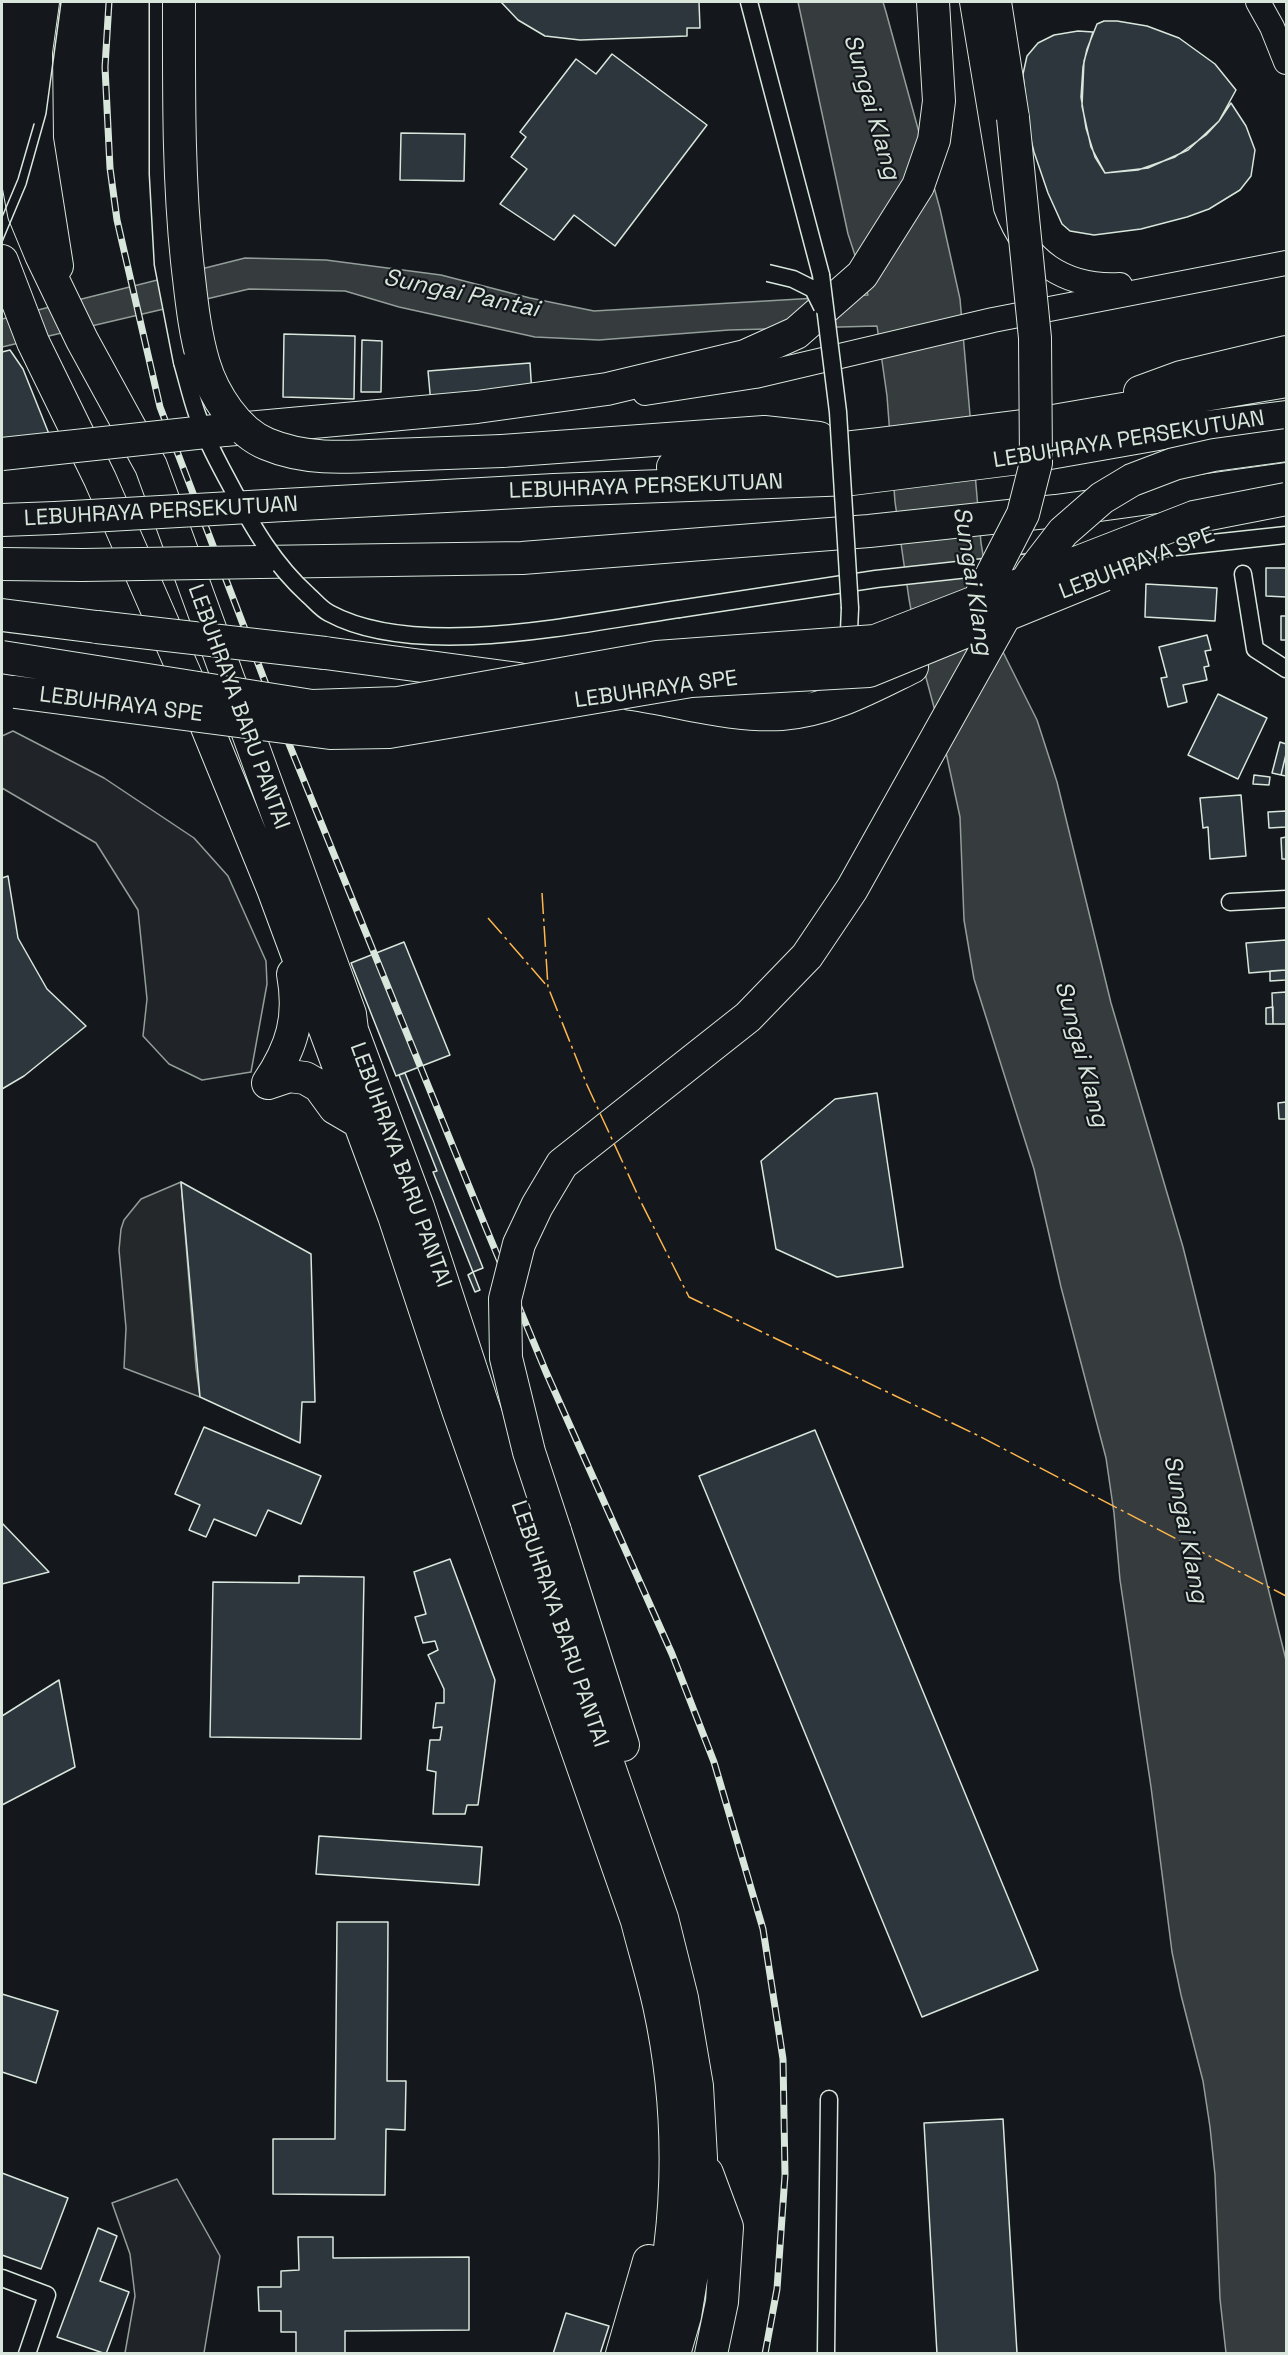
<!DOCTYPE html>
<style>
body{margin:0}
#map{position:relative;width:1288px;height:2355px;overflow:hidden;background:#14181c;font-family:"Space Grotesk",sans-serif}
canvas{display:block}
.frame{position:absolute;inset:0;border:3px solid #d8e6dc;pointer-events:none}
</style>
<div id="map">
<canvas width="1288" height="2355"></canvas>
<div class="frame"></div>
</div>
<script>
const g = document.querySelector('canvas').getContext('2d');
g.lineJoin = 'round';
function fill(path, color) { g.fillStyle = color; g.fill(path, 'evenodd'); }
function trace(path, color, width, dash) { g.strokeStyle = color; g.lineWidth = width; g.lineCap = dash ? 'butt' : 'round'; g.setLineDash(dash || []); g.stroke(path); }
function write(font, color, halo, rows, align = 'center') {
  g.font = font + ' "Space Grotesk",sans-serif'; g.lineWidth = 4.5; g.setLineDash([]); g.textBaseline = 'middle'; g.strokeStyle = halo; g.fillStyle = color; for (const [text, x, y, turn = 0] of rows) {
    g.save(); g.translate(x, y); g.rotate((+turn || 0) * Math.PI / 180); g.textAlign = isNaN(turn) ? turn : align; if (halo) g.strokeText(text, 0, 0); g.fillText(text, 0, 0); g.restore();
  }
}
const green = new Path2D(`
 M13 731 104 778 194 838 228 876 266 961 267 984 251 1072 202 1080 169 1064 143 1036 147 999 138 910 96 843 2 788V736Z
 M177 2179 220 2256 204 2353H125L135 2296 130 2254 112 2203Z`);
const parking = new Path2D(`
 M181 1182 196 1368 200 1397 124 1368 126 1328 119 1250 121 1229 124 1220 141 1199Z`);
const water = new Path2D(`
 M798 2H883L886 12 940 209 960 299 981 543 992 608 1003 652 1037 720 1057 782 1111 1003 1183 1247 1286 1660V2353H1226L1220 2299 1215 2175 1210 2127 1203 2081 1181 1995 1172 1952 1151 1787 1120 1580 1114 1513 1106 1458 1061 1287 1034 1169 974 979 964 920 960 817 945 748 918 648 909 599 895 502 887 396 877 326 729 330 599 340 535 337 399 307 345 291 249 289 2 347V319L245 258 326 260 441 275 530 298 594 311 868 295 848 234Z`);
const building = new Path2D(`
 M501 2H699L700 28H687V36L580 40 545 36 518 20Z
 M1117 21 1147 26 1179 38 1215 64 1236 90 1219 121 1188 150 1148 168 1105 173 1095 157 1086 128 1081 97 1083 67 1087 49 1097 24 1104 21Z
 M1078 31 1093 32 1084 61 1082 106 1091 147 1105 173 1138 170 1175 157 1206 135 1219 121 1231 103 1246 126 1255 150 1251 176 1240 190 1209 209 1187 217 1141 229 1094 235 1070 231 1062 224 1048 193 1034 152 1029 132 1023 74 1027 56 1038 43 1054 35Z
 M612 54 707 125 615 246 574 215 554 240 500 204 527 169 511 157 526 137 520 132 576 59 596 74Z
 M401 133 465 134 464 181 400 180Z
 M284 334 355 336 354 399 283 397Z
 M362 340 382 341 381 392H361Z
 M10 350 23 369 49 434 2 439V352Z
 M530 363 532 395 431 404 428 371Z
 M1266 568H1286V597L1266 596Z
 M1146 584 1217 588 1215 621 1145 617Z
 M1281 616H1286V640H1281Z
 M1207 635 1211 650 1205 651 1209 666 1204 667 1207 680 1183 685 1187 702 1168 707 1161 678 1167 677 1159 647Z
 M1218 694 1267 718 1238 779 1188 755Z
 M1280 742 1286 744V754L1281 775 1272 773Z
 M1286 754V776L1281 775Z
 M1254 775 1270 777 1269 785 1253 784Z
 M1241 795 1246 856 1210 859 1208 827 1203 828 1200 798Z
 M1286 811V827L1269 828 1268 812Z
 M1286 837V859H1282L1281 838Z
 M8 876 18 938 47 989 86 1026 24 1076 2 1089V878Z
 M1286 940V970L1249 973 1246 943Z
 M404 942 450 1055 396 1076 351 963Z
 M1286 970V980L1270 981V971Z
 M1286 992V1024H1273L1272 993Z
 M1273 1007V1024H1266V1008Z
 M405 1073 483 1268 473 1272 433 1172 437 1171 399 1075Z
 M877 1093 903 1267 837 1277 776 1249 761 1161 835 1099Z
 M1286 1102V1119H1279L1278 1103Z
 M181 1182 311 1254 315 1402H302L300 1443 200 1397Z
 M473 1272 480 1290 475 1292 468 1275Z
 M204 1427 321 1476 301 1524 268 1510 256 1536 214 1519 206 1537 189 1530 200 1505 175 1494Z
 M815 1430 1038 1970 922 2017 699 1476Z
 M2 1523 49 1572 2 1584Z
 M450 1559 495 1680 478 1805H467L465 1814H433L436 1772 427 1770 430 1740H440L442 1727 433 1728 436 1703H444V1689L428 1655 438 1650 435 1641 423 1643 415 1617 426 1614 414 1572Z
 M299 1576 364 1577 361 1739 210 1737 213 1582 299 1583Z
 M59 1680 75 1767 2 1805V1716Z
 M319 1836 482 1847 479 1885 316 1874Z
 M337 1922H388L387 2081H406L405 2130 386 2129 385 2195 273 2194V2139H335Z
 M2 1994 58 2011 36 2083 2 2072Z
 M1003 2119 1017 2353 937 2354 924 2123Z
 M2 2173 68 2198 41 2269 2 2255Z
 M98 2228 117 2236 100 2281 129 2292 106 2354 57 2337Z
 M298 2237H333V2258L469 2257V2330L345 2331V2354H296V2332H281V2311H259L258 2287H281V2271L299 2270Z
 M566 2313 609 2326 600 2354H553Z`);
const street = new Path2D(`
 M158 2V174L163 264 182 362
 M749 2 821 275
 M1129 552 1286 535
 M1243 574 1255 649 1286 669
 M679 609 876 579 1041 561
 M845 649 849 631 850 608
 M728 698 796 691 816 681
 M1230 902 1286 899
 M2 2278 47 2295 27 2354
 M826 2354 829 2099`);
const secondary = new Path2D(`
 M972 2 1006 208C1025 260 1064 288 1120 285
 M1258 2 1272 27 1286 62
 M645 393 755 376 993 320 1286 263`);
const highway = new Path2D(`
 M14 2 7 44 5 89 6 119 24 214 41 255 82 340 151 466 350 1014 352 1030 418 1207 482 1403 662 1918 682 1998 697 2086 701 2158 700 2202 697 2244 685 2316 674 2354
 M43 2 36 52 37 139 57 266
 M995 2 1013 118
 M2 261 33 342 100 479 191 688 273 889 394 1216 458 1410 637 1921C644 1949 653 1977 659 2005 684 2119 681 2242 648 2354
 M1140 392 1181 377 1286 352
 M225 430 477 407 607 389 745 356 796 333 862 275 918 186 934 140 939 101 933 2
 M502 451 764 432 819 438
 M673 467 880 444 1030 425 1286 381
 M284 505 554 490 852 479 1027 457 1175 431 1286 417
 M2 520 55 518
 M260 562 522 558 869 531 1056 511 1286 479
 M2 564 82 565
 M2 615 97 627
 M325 653 519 679
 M631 694C681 701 731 717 782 714 828 711 871 687 912 667
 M268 1083C292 1047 301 1018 293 974
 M268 1083 289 1076 305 1078 319 1086 335 1108 359 1122
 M555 1531 623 1745
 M707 2173 727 2227 722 2302 711 2354
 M622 2354 649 2261`);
const tram = new Path2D(`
 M2 217 18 179 34 124
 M2 242 26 185 46 114 61 2`);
const rail = new Path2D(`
 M109 2 105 67 110 168 117 220 160 407 285 734 486 1228 546 1372 672 1654 714 1762 763 1929 783 2059 785 2175 777 2289 765 2354`);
const streetBridge = new Path2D(`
 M768 273 793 279 813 289 822 307
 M821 275 838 412 850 608
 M182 362C187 379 191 397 197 414 206 440 219 464 232 488 253 528 274 564 308 595 315 601 321 609 329 613 417 661 582 623 679 609`);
const highwayBridge = new Path2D(`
 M179 2C179 88 178 174 187 261 191 295 194 331 204 364 213 394 237 432 267 444 307 461 350 457 392 455 429 454 465 452 502 451
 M2 454 224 430
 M55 518 284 505
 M82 565 260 562
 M975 607 1023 514 1036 463 1035 338 1013 118
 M97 627 325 653
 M2 657 312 706 398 703 657 657 875 641 1194 517 1286 499
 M15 692 330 733 389 732 691 681 869 671 1104 575
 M555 1531 529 1452 506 1358 505 1299 519 1244 537 1206 562 1164 748 1017 807 956 852 889 1002 621 1033 571 1063 532 1102 498 1132 480 1174 464 1214 455 1286 445`);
const power = new Path2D(`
 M542 893 548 987 587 1085 641 1202 689 1297 977 1435 1286 1596
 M488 918 548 987`);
const streetNames = [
 ["LEBUHRAYA PERSEKUTUAN",1129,440,-9],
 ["LEBUHRAYA PERSEKUTUAN",646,487,-2],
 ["LEBUHRAYA PERSEKUTUAN",161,512,-3],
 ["LEBUHRAYA SPE",1137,564,-21],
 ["LEBUHRAYA SPE",656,690,-8],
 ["LEBUHRAYA SPE",121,705,7],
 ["LEBUHRAYA BARU PANTAI",238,707,70],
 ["LEBUHRAYA BARU PANTAI",400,1165,70],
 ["LEBUHRAYA BARU PANTAI",559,1624,71]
];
const waterNames = [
 ["Sungai Klang",871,107,74],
 ["Sungai Pantai",461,294,12],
 ["Sungai Klang",972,581,81],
 ["Sungai Klang",1081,1054,75],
 ["Sungai Klang",1185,1529,79]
];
fill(green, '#202428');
trace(green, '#939e99', 1.5);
fill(parking, '#24282b');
trace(parking, '#939e99', 1.5);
fill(water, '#363b3e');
trace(water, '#939e99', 1.5);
fill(building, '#2c363c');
trace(building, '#d8e6dc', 1.5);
trace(street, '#d8e6dc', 19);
trace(secondary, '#d8e6dc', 26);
trace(highway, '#d8e6dc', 34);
trace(street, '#14181c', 16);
trace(secondary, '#14181c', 24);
trace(highway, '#14181c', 32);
trace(tram, '#d8e6dc', 1.5);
trace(rail, '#d8e6dc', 7);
trace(rail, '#14181c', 4.5, [14]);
trace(streetBridge, '#d8e6dc', 19, []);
trace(highwayBridge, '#d8e6dc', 34, []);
trace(streetBridge, '#14181c', 16);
trace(highwayBridge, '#14181c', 32);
trace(power, '#ffb74d', 1.5, [21, 4.5, 3, 4.5]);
write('22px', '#d8e6dc', '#14181c', streetNames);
write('italic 24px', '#d8e6dc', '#14181c', waterNames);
</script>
